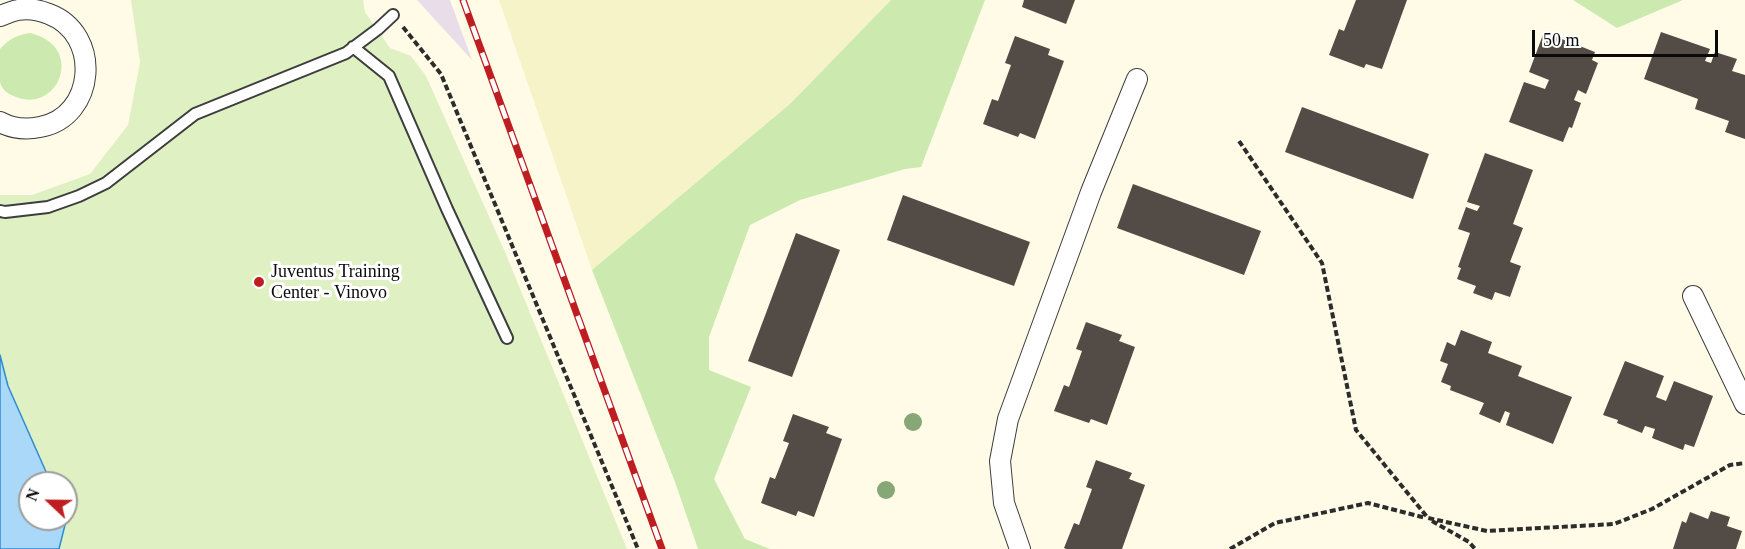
<!DOCTYPE html>
<style>
body{margin:0}
#map{position:relative;width:1745px;height:549px;overflow:hidden;background:#fffbe7;font-family:"Times New Roman",serif}
canvas{display:block}
.north{position:absolute;left:18px;top:471px;width:60px;height:60px;box-sizing:border-box;background:#fff;border:2px solid #9d9d9d;border-radius:50%;rotate:292deg;font-size:16px;font-weight:700;line-height:24px;text-align:center;color:#0a0a0a}
.north::after{content:'';display:block;margin:auto;width:21px;height:27px;background:#be1e21;clip-path:polygon(50% 0,100% 100%,50% 72%,0 100%)}
.scale{position:absolute;left:1532px;top:30px;width:186px;height:27px;box-sizing:border-box;border:3px solid #0a0a0a;border-top:0;padding-left:8px;font-size:18px;line-height:21px;white-space:nowrap;color:#0a0a0a;-webkit-text-stroke:4px #fff;paint-order:stroke}
</style>
<div id="map">
<canvas width="1745" height="549"></canvas>
<div class="north">N</div>
<div class="scale">50 m</div>
</div>
<script>
const g = document.querySelector('canvas').getContext('2d');
g.lineJoin = 'round';
function fill(path, color) { g.fillStyle = color; g.fill(path, 'evenodd'); }
function trace(path, color, width, dash) { g.strokeStyle = color; g.lineWidth = width; g.lineCap = dash ? 'butt' : 'round'; g.setLineDash(dash || []); g.stroke(path); }
function write(font, color, halo, rows, align = 'center') {
  g.font = font + ' "Times New Roman",serif'; g.lineWidth = 6; g.setLineDash([]); g.textBaseline = 'middle'; g.strokeStyle = halo; g.fillStyle = color; for (const [text, x, y, turn = 0] of rows) {
    g.save(); g.translate(x, y); g.rotate((+turn || 0) * Math.PI / 180); g.textAlign = isNaN(turn) ? turn : align; if (halo) g.strokeText(text, 0, 0); g.fillText(text, 0, 0); g.restore();
  }
}
const industrial = new Path2D(`
 M417 0H450L472 60Z`);
const farmland = new Path2D(`
 M499 0H891L791 103 592 270Z`);
const green = new Path2D(`
 M891 0H985L921 167 905 169 800 200 750 225 709 337V370L751 387 714 479 745 539 770 549H698L675 482 592 270 791 103Z
 M1573 0H1683L1617 28Z
 M30 33C86 46 59 114 16 97 9 95 1 89 0 82 0 72 0 59 0 49 9 39 17 35 30 33Z`);
const pitch = new Path2D(`
 M131 0H363L365 12 390 48 411 56 426 76 505 252 627 549H0V195H32L90 174 128 125 140 62ZM30 483H66V519H30Z`);
const water = new Path2D(`
 M0 355 8 386 51 483H30V519H66V515L67 517 59 549H0Z`);
const building = new Path2D(`
 M1024 0H1075L1066 24 1022 7Z
 M1356 0H1407L1382 69 1366 64 1364 68 1329 55 1339 29 1344 31Z
 M1544 32 1595 52 1592 60 1598 63 1586 94 1578 90 1574 100 1581 103 1572 128 1569 127 1563 142 1509 122 1524 82 1545 89 1549 80 1529 72Z
 M1661 32 1710 49 1705 61 1711 63 1715 52 1737 59 1732 71 1745 75V139L1725 132 1729 121 1695 109 1698 99 1644 79Z
 M1015 36 1050 49 1048 55 1064 61 1035 139 1020 133 1018 137 983 124 992 99 998 101 1011 65 1005 63Z
 M1302 107 1429 154 1413 199 1285 152Z
 M1485 153 1533 170 1513 224 1523 228 1510 262 1521 266 1510 297 1495 292 1492 300 1473 293 1476 286 1457 279 1461 268 1458 267 1470 233 1458 229 1466 207 1477 211 1480 206 1467 202Z
 M1133 184 1261 231 1244 275 1117 228Z
 M903 195 1030 242 1014 286 887 240Z
 M796 233 840 250 792 377 748 361Z
 M1086 322 1122 335 1119 341 1135 347 1107 425 1091 419 1089 423 1054 411 1064 385 1069 387 1082 351 1076 349Z
 M1461 330 1492 342 1488 353 1522 366 1518 376 1572 397 1553 444 1506 425 1510 413 1505 411 1500 423 1479 414 1484 403 1450 390 1451 386 1441 382 1448 364 1440 361 1447 342 1455 346Z
 M1625 361 1664 376 1656 397 1666 401 1674 381 1713 396 1694 447 1685 444 1683 450 1652 438 1655 429 1645 426 1642 433 1617 423 1618 420 1603 415Z
 M793 414 829 427 826 433 842 439 814 517 798 511 796 516 761 503 770 477 775 479 789 443 783 441Z
 M1096 460 1132 473 1129 479 1145 485 1122 549H1066L1064 548 1074 523 1079 525 1092 489 1086 487Z
 M1711 511 1730 517 1727 526 1742 531 1736 549H1673L1682 521 1686 523 1690 512 1708 519Z`);
const path = new Path2D(`
 M403 27 441 74 638 549
 M1239 141 1322 263 1356 430 1428 518 1487 531 1614 524 1652 509 1730 465 1745 463
 M1432 521 1469 542 1475 549
 M1230 549 1275 523 1368 503 1426 518`);
const service = new Path2D(`
 M353 47 389 76 447 209 507 338
 M0 211 5 212 48 207 79 196 106 183 195 114 346 53 378 29 393 15`);
const minor = new Path2D(`
 M0 16C6 14 12 11 18 10 28 8 39 10 49 14 102 34 96 117 40 127 26 130 13 129 0 122
 M1693 296 1745 404
 M1020 549 1004 503 1000 461 1008 419 1091 192 1137 79`);
const rail = new Path2D(`
 M463 0 662 549`);
const trees = [
 [913,422],
 [886,490]
];
const markers = [
 [259,282,6,"#be1e21"]
];
const poiNames = [
 ["Juventus Training",271,272],
 ["Center - Vinovo",271,293]
];
fill(industrial, '#e9ddea');
fill(farmland, '#f5f3c7');
fill(green, '#cceab0');
fill(pitch, '#dff1c2');
fill(water, '#aad8f8');
trace(water, '#2e8cd2', 1.5);
fill(building, '#534c46');
trace(service, '#3d3d3d', 14);
trace(minor, '#3d3d3d', 22);
trace(path, '#2c2c2c', 4, [6, 3]);
trace(service, '#fff', 10);
trace(minor, '#fff', 20);
trace(rail, '#be1e21', 7);
trace(rail, '#fff', 4.5, [14]);
g.fillStyle = '#88a776';
for (const [x, y] of trees) { g.beginPath(); g.arc(x, y, 9, 0, 2 * Math.PI); g.fill(); }
for (const [x, y, r, color] of markers) { const dot = new Path2D(); dot.arc(x, y, r, 0, 2 * Math.PI); g.fillStyle = color; g.fill(dot); trace(dot, '#fff', 2); }
write('18px', '#0a0a0a', '#fff', poiNames, 'left');
</script>
